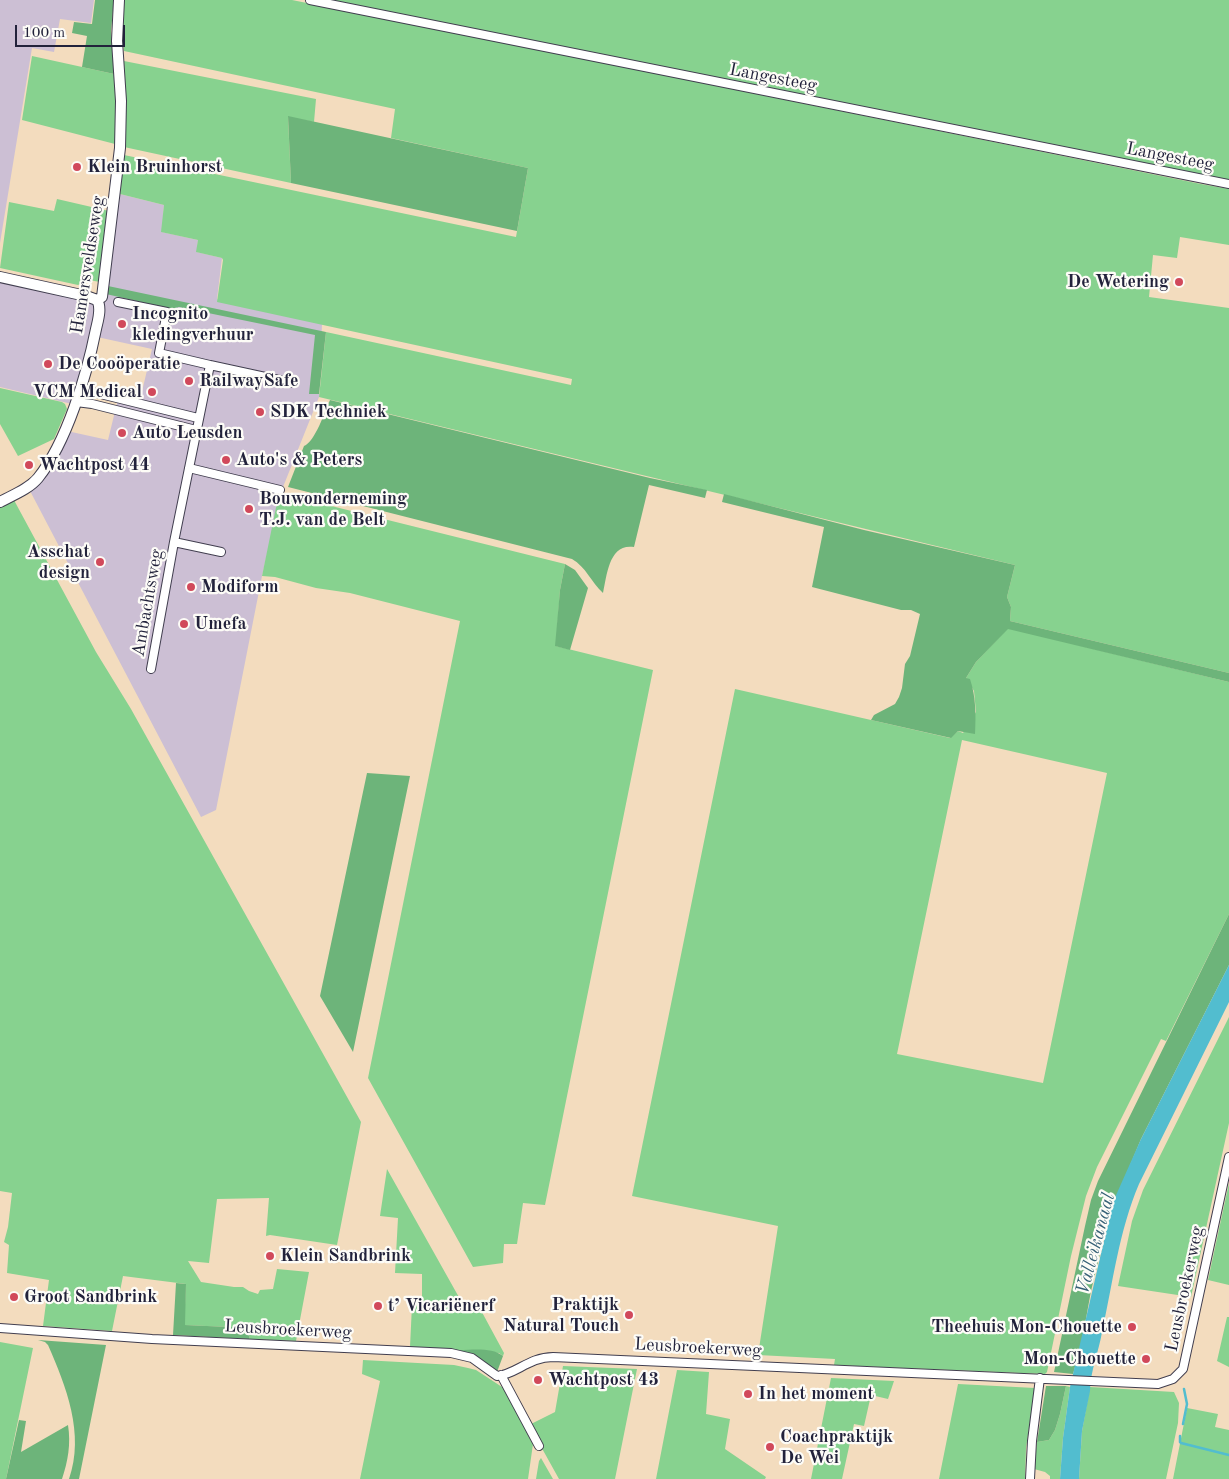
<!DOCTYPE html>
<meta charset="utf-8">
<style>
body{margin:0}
#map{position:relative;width:1229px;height:1479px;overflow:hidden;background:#f3dcbe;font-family:"Old Standard TT",serif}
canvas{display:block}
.scale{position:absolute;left:15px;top:25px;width:110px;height:22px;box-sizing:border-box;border:2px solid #22223b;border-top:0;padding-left:6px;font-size:15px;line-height:18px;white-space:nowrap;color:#22223b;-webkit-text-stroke:4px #fdfcf7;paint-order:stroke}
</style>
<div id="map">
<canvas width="1229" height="1479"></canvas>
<div class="scale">100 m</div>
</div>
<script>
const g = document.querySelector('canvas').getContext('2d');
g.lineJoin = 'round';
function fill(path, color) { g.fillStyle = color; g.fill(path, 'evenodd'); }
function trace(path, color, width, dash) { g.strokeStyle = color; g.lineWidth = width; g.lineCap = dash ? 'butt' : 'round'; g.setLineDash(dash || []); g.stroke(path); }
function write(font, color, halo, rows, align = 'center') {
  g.font = font + ' "Old Standard TT",serif'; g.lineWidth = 4.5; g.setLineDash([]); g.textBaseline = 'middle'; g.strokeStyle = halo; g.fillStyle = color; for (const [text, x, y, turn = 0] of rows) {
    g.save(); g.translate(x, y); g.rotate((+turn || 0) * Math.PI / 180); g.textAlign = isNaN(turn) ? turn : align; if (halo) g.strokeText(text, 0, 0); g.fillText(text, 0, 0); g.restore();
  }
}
const industrial = new Path2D(`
 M0 0H94L91 23 60 19 54 52 32 48 0 243Z
 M120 194 164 205 162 232 198 240 197 252 222 258 217 299 322 324 319 397 281 492 262 576 216 810 201 817 29 489 67 431 108 440 119 395 140 400 152 349 97 337 72 404 0 387V279L104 304Z`);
const green = new Path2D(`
 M124 0H292L1201 184 1229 189V245L1180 237 1177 258 1153 255 1149 297 1229 308V673L1010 621 1011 607 1007 597 1015 565 319 397 326 332 571 385 572 379 217 302 223 260 222 258 196 252 198 240 161 232 164 205 120 194 124 155 516 237 528 168 391 138 395 109 124 51 123 20Z
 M328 0H1229V182Z
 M32 56 114 74 117 104 115 144 22 120Z
 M124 61 316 99 314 122 288 117 291 183 124 147 126 129Z
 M57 199 109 211 100 282 89 280 78 285 0 268 9 202 54 211Z
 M0 388 62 402 65 404 67 409 54 439 18 456 0 424Z
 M279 493 565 564 560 590 556 646 653 670 545 1205 523 1203 517 1244H504L503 1263 473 1267 368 1078 460 621 350 593 316 588 275 577 262 576Z
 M16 497 15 502 96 652 131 709 361 1122 337 1245 270 1235 266 1236 269 1198 217 1199 209 1263 188 1261 201 1282 234 1287H243L249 1291 258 1294 260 1290 273 1289 277 1269 309 1272 296 1341 249 1339 251 1328 184 1325 186 1284 123 1276 112 1331 43 1326 49 1280 7 1273 9 1245 4 1242 8 1227 12 1193 0 1191V506Z
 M1008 628 1229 682V914L1166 1041 1161 1039 1097 1167 1086 1196 1071 1256 1047 1372 1045 1374 834 1365 835 1359 758 1355 778 1226 632 1196 735 689 950 738 958 731 963 733 976 712 974 691 966 678 976 662ZM962 740 1107 773 1043 1083 897 1054Z
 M1229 1017V1123L1191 1297 1118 1286 1132 1221 1143 1190Z
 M387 1169 465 1308 477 1303 504 1353 503 1356 499 1353 410 1347 412 1305 422 1306V1274L395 1273 398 1218 380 1216Z
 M1229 1183V1285L1208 1280Z
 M1227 1317H1229V1367L1217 1361Z
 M0 1342 33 1348 6 1479H0Z
 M363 1360 454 1365 468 1368 476 1370 502 1387 507 1392 533 1444 528 1479H360L380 1381 362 1374Z
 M563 1366 637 1369 615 1479H559L529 1425 555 1412Z
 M677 1370 709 1372 706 1414 730 1419 725 1449 766 1477 765 1479H656Z
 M831 1378 894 1381 888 1399 871 1395 864 1426 854 1424 842 1479H811Z
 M958 1384 1035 1388 1026 1448 1025 1479H939Z
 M1066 1386 1070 1387 1063 1438 1060 1479H1050V1476L1045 1472 1034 1469 1037 1442 1049 1440 1055 1430 1060 1414Z
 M1090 1387 1174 1392 1179 1403 1178 1423 1166 1479H1079L1082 1431Z
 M1187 1408 1218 1414 1215 1427 1229 1430V1479H1173Z
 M541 1458 553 1479H536L539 1461Z`);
const forest = new Path2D(`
 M95 0H114L111 31 114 74 82 67 87 36 72 33 74 22 92 24Z
 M288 116 528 168 517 231 291 183Z
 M108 286 326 332 319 394H309L315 335 179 307 172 309 106 294Z
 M330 400 650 478 707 490 705 498 649 485 634 547C609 543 607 575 603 593 591 582 586 567 572 559L288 487 304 446C315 442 325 411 330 400Z
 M724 494 864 530 1015 565 1007 597 1011 607 1010 621 1229 673V682L1008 629 976 662 966 678 970 679C976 697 976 715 975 734L958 731 951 738 871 720 874 715 895 704 899 697 902 688 905 664 910 656 920 614 911 610H901L812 587 824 527 722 502Z
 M565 564 575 570 588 588 570 650 555 646 560 590Z
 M367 773 410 776 353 1052 320 996Z
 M1229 914V965L1141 1139 1109 1216 1091 1291 1081 1346 1073 1374 1054 1372 1085 1226 1091 1200 1098 1181Z
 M176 1283 186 1284 185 1325 251 1328 249 1339 173 1335Z
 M38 1340 106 1345 79 1479H69C85 1434 66 1386 48 1345L45 1342Z
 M459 1350C473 1350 492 1347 503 1356L497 1372 473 1355Z
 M1046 1386H1066L1060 1414 1055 1430 1049 1440 1037 1442Z
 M19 1420 26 1421 21 1452 68 1425C71 1444 68 1461 62 1479H6Z`);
const water = new Path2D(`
 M1229 965V1002L1139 1184C1119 1231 1113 1282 1102 1332 1099 1351 1090 1372 1090 1391L1082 1431 1079 1479H1060L1063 1438 1070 1387 1113 1202 1141 1139Z`);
const stream = new Path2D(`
 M1183 1424 1187 1404 1184 1389
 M1180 1436V1442L1181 1443 1229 1455`);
const street = new Path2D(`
 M310 0 1229 184
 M118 302 167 312 159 353 210 365 174 542 151 669
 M210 365 293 383
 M80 389 198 418
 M76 402 92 404 196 430
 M189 468 280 490
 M174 542 221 552
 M0 1328 152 1339 451 1353 472 1358 497 1376C515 1375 529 1357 553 1357L1158 1384 1173 1379 1183 1369 1229 1157
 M501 1375 539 1446
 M1030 1479 1032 1441 1040 1378`);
const secondary = new Path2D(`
 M0 277 86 296 97 300
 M97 300 102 297 120 148 121 101 117 41 119 0
 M0 502C13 495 29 489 38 478 67 442 87 374 96 329 98 320 102 308 97 300`);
const markers = [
 [77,167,5,"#d1495b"],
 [1179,282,5,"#d1495b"],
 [122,324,5,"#d1495b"],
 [48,364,5,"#d1495b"],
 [189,381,5,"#d1495b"],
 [152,392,5,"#d1495b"],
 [260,412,5,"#d1495b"],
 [122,433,5,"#d1495b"],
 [226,460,5,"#d1495b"],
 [29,465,5,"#d1495b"],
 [249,509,5,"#d1495b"],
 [100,562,5,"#d1495b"],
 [191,587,5,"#d1495b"],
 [184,624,5,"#d1495b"],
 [270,1256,5,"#d1495b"],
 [14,1297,5,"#d1495b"],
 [378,1306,5,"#d1495b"],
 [629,1315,5,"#d1495b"],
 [1132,1327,5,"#d1495b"],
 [1146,1359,5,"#d1495b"],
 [538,1380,5,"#d1495b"],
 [748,1394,5,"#d1495b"],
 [770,1447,5,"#d1495b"]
];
const streetNames = [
 ["Langesteeg",773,78,11],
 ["Langesteeg",1170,157,11],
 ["Hamersveldseweg",88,265,-81],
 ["Ambachtsweg",148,603,-80],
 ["Leusbroekerweg",1185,1289,-78],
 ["Leusbroekerweg",288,1330,3],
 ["Leusbroekerweg",698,1348,3]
];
const poiNames = [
 ["Klein Bruinhorst",87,167],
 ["De Wetering",1169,282,"right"],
 ["Incognito",132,314],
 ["kledingverhuur",132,335],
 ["De Cooöperatie",58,364],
 ["RailwaySafe",199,381],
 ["VCM Medical",142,392,"right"],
 ["SDK Techniek",270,412],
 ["Auto Leusden",132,433],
 ["Auto's & Peters",236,460],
 ["Wachtpost 44",39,465],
 ["Bouwonderneming",259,499],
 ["T.J. van de Belt",259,520],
 ["Asschat",90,552,"right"],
 ["design",90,573,"right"],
 ["Modiform",201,587],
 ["Umefa",194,624],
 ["Klein Sandbrink",280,1256],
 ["Groot Sandbrink",24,1297],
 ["Praktijk",619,1305,"right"],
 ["Natural Touch",619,1326,"right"],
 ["t’ Vicariënerf",388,1306],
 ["Theehuis Mon-Chouette",1122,1327,"right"],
 ["Mon-Chouette",1136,1359,"right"],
 ["Wachtpost 43",548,1380],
 ["In het moment",758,1394],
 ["Coachpraktijk",780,1437],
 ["De Wei",780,1458]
];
const waterNames = [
 ["Valleikanaal",1096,1244,-75]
];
fill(industrial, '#ccbfd4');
fill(green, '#87d28f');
fill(forest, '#6db47a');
fill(water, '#52bdcf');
trace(stream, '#52bdcf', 2.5);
trace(street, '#413e4f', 10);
trace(secondary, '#413e4f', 12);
trace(street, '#fff', 8);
trace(secondary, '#fff', 10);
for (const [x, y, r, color] of markers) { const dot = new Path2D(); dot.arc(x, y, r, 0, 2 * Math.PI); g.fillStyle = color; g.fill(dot); trace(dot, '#fdfcf7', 2); }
write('18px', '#22223b', '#fdfcf7', streetNames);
write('bold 18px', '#22223b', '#fdfcf7', poiNames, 'left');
write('italic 19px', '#356076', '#fdfcf7', waterNames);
</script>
